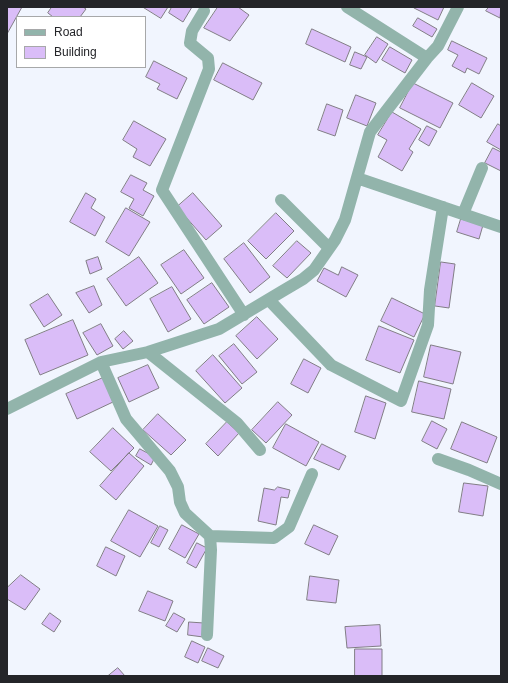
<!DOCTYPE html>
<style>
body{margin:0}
#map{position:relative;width:508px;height:683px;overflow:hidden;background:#f1f5fe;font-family:Helvetica,sans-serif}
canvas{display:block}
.frame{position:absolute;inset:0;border:8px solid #242529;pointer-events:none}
.legend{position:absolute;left:16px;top:16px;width:130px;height:52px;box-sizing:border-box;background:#fff;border:1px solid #a7a8a9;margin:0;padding:5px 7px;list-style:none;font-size:12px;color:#242529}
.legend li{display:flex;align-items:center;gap:8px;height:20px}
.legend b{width:20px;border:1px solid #a7a8a9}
</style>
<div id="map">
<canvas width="508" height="683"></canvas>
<div class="frame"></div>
<ul class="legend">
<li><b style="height:5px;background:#92b4ab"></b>Road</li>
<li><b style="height:11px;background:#dabdf8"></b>Building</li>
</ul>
</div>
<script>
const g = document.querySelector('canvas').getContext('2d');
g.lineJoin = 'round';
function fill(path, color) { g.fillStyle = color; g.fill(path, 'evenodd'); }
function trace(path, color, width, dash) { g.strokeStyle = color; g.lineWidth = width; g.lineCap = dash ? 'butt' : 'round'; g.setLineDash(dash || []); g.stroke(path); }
const building = new Path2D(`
 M7 7H22L7 34Z
 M52 7H83L86 9 80 17H53L48 13Z
 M143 7H168L161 18Z
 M172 7H192L183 22 169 13Z
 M218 7H238L249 15 230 41 204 28Z
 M414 7H444L438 20 414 8Z
 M489 7H501L500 18 486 11Z
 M418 18 437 29 432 37 413 26Z
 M312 29 351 47 345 62 306 44Z
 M377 37 388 44 376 63 365 55Z
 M452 41 487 58 479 74 467 68 465 73 452 66 458 55 448 50Z
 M390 47 412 60 405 73 382 60Z
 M355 52 367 57 361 69 350 65Z
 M154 61 187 78 177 99 157 89 160 84 146 77Z
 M223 63 262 83 253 100 214 80Z
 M413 83 453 103 440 128 400 108Z
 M472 83 494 96 481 118 459 105Z
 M356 95 376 103 367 126 347 118Z
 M327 104 343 110 335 136 318 130Z
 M392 112 421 129 409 149 413 152 402 171 378 157 387 140 378 135Z
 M134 121 166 139 150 166 133 157 137 149 123 140Z
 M498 124 501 126V150L487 142Z
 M427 126 437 131 429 146 419 140Z
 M493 148 501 152V171L485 163Z
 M131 175 147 183 143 190 154 196 143 216 129 208 134 199 121 192Z
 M86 193 96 199 91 208 105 217 95 236 70 222Z
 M193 193 222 226 206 240 177 207Z
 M126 208 150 222 129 256 106 242Z
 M276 213 294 231 266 259 248 241Z
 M461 219 483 225 479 239 457 232Z
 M297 241 311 253 287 278 273 266Z
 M244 243 270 277 250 293 224 259Z
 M184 250 204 278 181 294 161 265Z
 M98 257 102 269 90 274 86 261Z
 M139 257 158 283 126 306 107 279Z
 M441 262 455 264 449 308 435 306Z
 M342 267 358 275 346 297 317 281 324 268 338 275Z
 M212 283 229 307 204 324 187 300Z
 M94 286 102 305 89 313 76 293Z
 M172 287 191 319 168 332 150 299Z
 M48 294 62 315 44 327 30 305Z
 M392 298 425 314 414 337 381 321Z
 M257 317 278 339 257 359 236 336Z
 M73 320 88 355 40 375 25 340Z
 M101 324 113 346 97 355 83 333Z
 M379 326 414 340 400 373 366 360Z
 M124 331 133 341 123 349 115 339Z
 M234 344 257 372 242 384 219 356Z
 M431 345 461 352 453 384 424 377Z
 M213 355 242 388 225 403 196 371Z
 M304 359 321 368 308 393 291 384Z
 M148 365 159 388 129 402 118 378Z
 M103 378 113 402 77 419 66 394Z
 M419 381 451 389 444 419 412 412Z
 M366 396 386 403 375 439 355 432Z
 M278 402 292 415 266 443 252 430Z
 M158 414 186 440 171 455 143 430Z
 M432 421 447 429 437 449 422 441Z
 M227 422 239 433 218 456 206 444Z
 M462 422 497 437 487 463 451 449Z
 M286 424 319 442 306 466 273 448Z
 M113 428 134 448 111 471 90 452Z
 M322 444 346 456 339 470 314 459Z
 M140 449 155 457 151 465 136 456Z
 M129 453 144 466 116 500 100 486Z
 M464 483 488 486 483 516 459 512Z
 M278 487 290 490 288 498 281 497 276 525 258 521 264 488 274 490Z
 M129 510 158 526 140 557 111 541Z
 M182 525 199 534 185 558 169 549Z
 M314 525 338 536 329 555 305 544Z
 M160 526 168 530 159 547 151 543Z
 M197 543 207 548 196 568 187 563Z
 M106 547 125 556 116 576 97 566Z
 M21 575 40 589 25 610 7 599V588Z
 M310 576 339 580 336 603 307 600Z
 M148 591 173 601 165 621 139 611Z
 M50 613 61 621 54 632 42 624Z
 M174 613 185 619 177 632 166 626Z
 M189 622 204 623 203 637 188 635Z
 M380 625 381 646 347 648 345 627Z
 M192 641 205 647 198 663 185 657Z
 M208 648 224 656 218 668 202 661Z
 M355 649H382V676H355Z
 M118 668 125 676H108Z`);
const minor = new Path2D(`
 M347 7 427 58
 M204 11 192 31 190 43 208 58 209 69 162 190 244 315
 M357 178 501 227
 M281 200 329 248
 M463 214 482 168
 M269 300 331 365 401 401 428 325 430 290 443 207
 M148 352 237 423 260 450
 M101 362 126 419 170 471 178 487 180 502 185 513 210 536 211 550 207 635
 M7 409 101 362 148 352 219 329 281 292 303 279 314 270 335 240 345 220 370 132 427 58 438 46 458 7
 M438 459 469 470 501 484
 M210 536 274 538 289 527 312 474`);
fill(building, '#dabdf8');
trace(building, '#817d85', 1);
trace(minor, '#92b4ab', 12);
</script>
